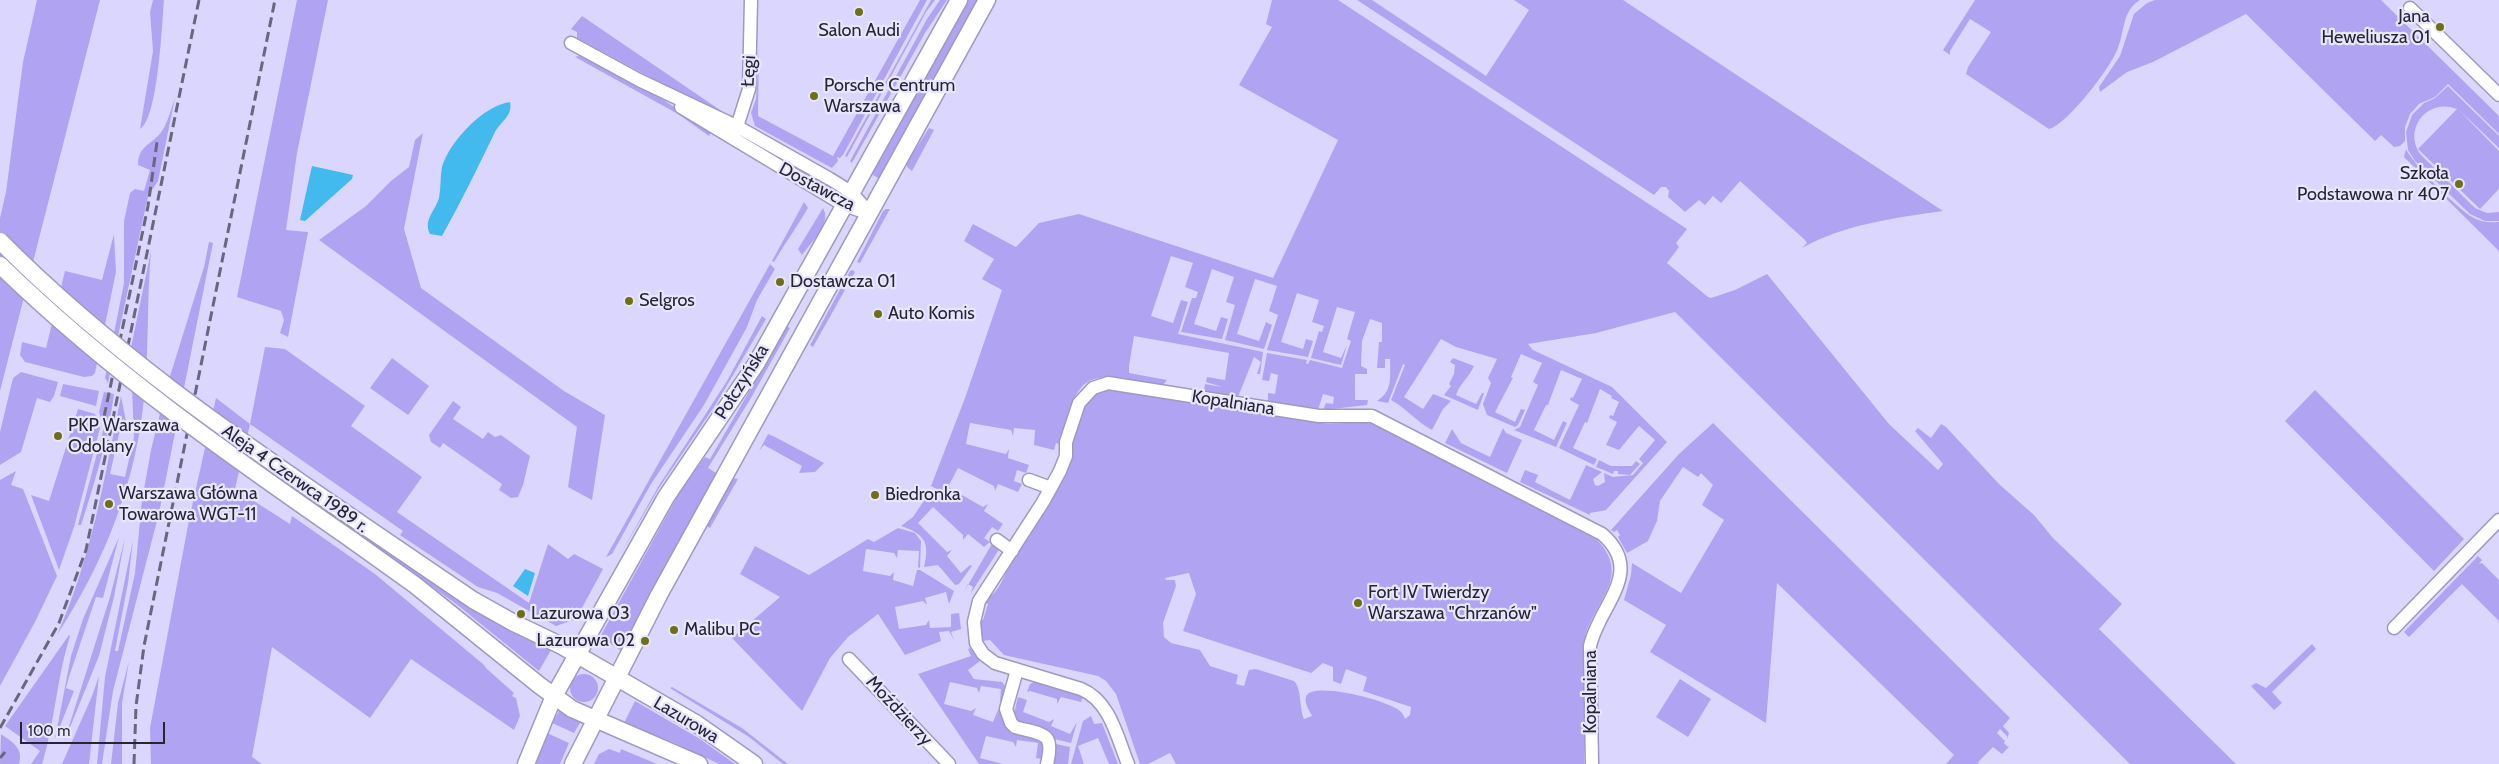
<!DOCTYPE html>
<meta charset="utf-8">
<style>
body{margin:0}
#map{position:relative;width:2499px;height:764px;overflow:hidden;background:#dbd6fe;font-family:Cabin,sans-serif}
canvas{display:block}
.scale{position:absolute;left:20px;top:722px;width:145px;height:22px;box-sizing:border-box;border:2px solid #272534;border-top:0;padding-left:6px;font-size:15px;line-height:18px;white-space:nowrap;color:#272534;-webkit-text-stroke:4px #e8e5fe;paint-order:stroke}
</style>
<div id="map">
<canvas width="2499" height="764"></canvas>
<div class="scale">100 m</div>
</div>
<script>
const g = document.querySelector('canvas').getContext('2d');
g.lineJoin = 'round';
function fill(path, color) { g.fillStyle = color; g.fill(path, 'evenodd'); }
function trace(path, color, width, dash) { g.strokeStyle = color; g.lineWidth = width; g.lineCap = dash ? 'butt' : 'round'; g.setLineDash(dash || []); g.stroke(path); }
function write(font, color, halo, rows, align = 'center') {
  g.font = font + ' Cabin,sans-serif'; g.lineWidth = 4.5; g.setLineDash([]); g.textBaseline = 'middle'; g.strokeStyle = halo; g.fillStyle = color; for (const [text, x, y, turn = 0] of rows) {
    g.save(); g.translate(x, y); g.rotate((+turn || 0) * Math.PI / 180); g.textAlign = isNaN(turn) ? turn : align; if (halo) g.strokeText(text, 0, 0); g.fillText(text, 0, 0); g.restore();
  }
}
const green = new Path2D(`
 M37 0H100L0 391V218L6 192 23 62Z
 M153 0H164C162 24 158 119 140 129L153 51 150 12Z
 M297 0H328L297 153 286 230 308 232 288 337 280 333 284 320 281 311 237 297Z
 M920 0H927L843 155 840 158 837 157 838 161 832 168 755 126 751 113 756 99 759 49 758 116 833 156Z
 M931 0H935L926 12 847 157 845 156Z
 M940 0H947L925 33 852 163 850 161 927 19Z
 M968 0H977L880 179 871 174Z
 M1272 0H1338L1687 229 1676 243 1679 247 1667 263 1708 297 1711 298 1735 290 1767 274 1889 424 1938 470 1943 464 1915 431 1918 428 1931 438 1941 424 1946 427 1999 484 2034 515 2053 538 2122 604 2099 629 2236 764H2130L1675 312 1596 333 1528 344 1533 350 1612 387 1667 442 1606 510 1590 513V515L1520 482 1525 470 1538 475 1535 482 1570 500 1586 465 1602 472 1593 479 1595 485 1598 486 1605 482 1604 473 1613 477 1633 475 1643 463 1639 459 1655 440 1639 426 1619 450 1606 445 1617 422 1609 418 1610 415 1613 416 1619 402 1611 398 1612 396 1600 389 1587 423 1585 422 1573 448 1597 459 1594 465 1559 448 1579 405 1570 400 1571 397 1573 398 1582 379 1561 370 1548 405H1546L1534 430 1554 440 1563 421 1567 423 1556 447 1514 430 1520 427 1538 385 1533 382 1542 363 1521 354 1511 377 1513 378 1495 412 1515 422 1521 409 1525 410 1518 425 1515 427 1487 415 1483 404 1491 383 1488 378 1497 359 1456 347 1441 339 1404 397 1423 409 1433 394 1451 401 1443 409 1432 430C1417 422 1407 409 1391 400L1405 365 1403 364 1388 403 1377 401C1393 391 1390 377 1390 359H1385V368H1377L1379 342H1382V323L1370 319 1362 341 1361 366 1367 369V374H1355V400H1368L1367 405 1323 410 1326 403 1333 404 1334 397 1323 394 1318 410 1268 402V393L1275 394 1278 375 1271 373 1269 381 1262 380 1267 353 1307 360 1306 364H1308L1310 360 1342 368 1351 341 1347 339 1355 312 1337 307 1323 352 1341 358 1347 345 1341 365 1311 358 1319 331 1322 332 1324 326 1312 322 1319 300 1297 293 1281 342 1303 349 1306 339 1313 341 1308 357 1267 350 1278 315 1269 311 1277 286 1255 279 1237 334 1259 341 1266 322 1272 325 1264 349 1225 340 1235 305 1226 302 1234 277 1212 269 1194 324 1216 331 1221 317 1228 319 1222 339 1181 332 1192 298H1196L1198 292 1185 287 1193 263 1171 256 1151 316 1173 323 1181 300 1188 302 1178 334 1263 352 1260 374H1257L1261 362 1254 357 1238 397 1204 391 1205 384 1222 387 1206 382 1207 377 1225 380 1229 353 1134 336 1129 366V373L1167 380 1163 385C1092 373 1076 364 1062 445L1056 443 1054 450 1034 445 1035 430 1014 428 1013 436 1011 430 970 423 966 444 1006 454 1009 449 1008 458 1029 465 1026 473 1017 470 1014 481 1022 484 1018 492 998 484 995 491 994 486 958 468 948 487 983 507 988 504 984 511 1003 524 998 531 992 527 984 538 990 542 984 547 968 534 963 540V535L933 507 918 523 947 552 952 550 947 556 961 573 970 565 972 566 959 584 955 585 938 565 924 567C930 543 925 534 901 526L913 517 927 496 933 499 938 490 931 486 965 398 1002 290 982 279 994 259 964 241 973 224 1016 247 1039 223 1079 214 1273 278 1338 140 1239 85 1272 27 1266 24Z
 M1357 0H1372L1486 76 1529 10 1514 0H1623L1943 211C1895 218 1845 224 1802 248L1807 243 1805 240 1740 181 1721 203 1713 196 1705 205 1699 200 1685 212 1668 197 1669 191 1666 187H1661L1654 195Z
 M1975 0H2140C2122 11 2125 30 2118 48 2112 66 2067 125 2049 129L1966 74 1968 67 1991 32 1970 19 1950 51V55L1943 50Z
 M2155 0H2381L2499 116V134L2448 84 2435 97 2419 104 2410 114 2405 127V141L2400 146 2394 147 2381 135 2375 141 2246 14 2153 62 2127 72 2100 92 2099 87 2120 56 2134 14 2147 3Z
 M582 16 723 112 722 116 577 38V32L571 29Z
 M578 56 590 57 655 94 711 133 709 136 678 114 575 57Z
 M2448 86 2499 136V148L2458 109 2499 151V189L2480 209 2418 149 2457 109C2427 97 2402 130 2421 155L2475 208 2487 213 2499 212V221H2485L2470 214 2415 161 2408 150 2406 132 2412 115 2424 103 2435 98Z
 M175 98 158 181 148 196 108 383 105 378 124 283V221L130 193 135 189 144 191 150 170 138 165C138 145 152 145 162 131 168 122 171 109 175 98Z
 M929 128 934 130 912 171 907 167V162Z
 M423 133 404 229 421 288 564 391 605 415 592 500 568 487 577 427 319 240 366 206 391 181 409 167 415 140Z
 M2406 149C2412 163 2458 209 2472 217 2481 222 2489 223 2499 222V251L2404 157Z
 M804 202 808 208C797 227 785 243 774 262L772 261Z
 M823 208C832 224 811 242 802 255L798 249Z
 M886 209H890L860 263 857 262 883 211Z
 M114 234 116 272 95 373 92 376 84 377 25 362 20 355 22 342 46 348 65 271 102 280Z
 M209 242 213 243 159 513 113 691 102 764H97L105 677 133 540 128 583 115 651H118L135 573 142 500 151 450 166 389 204 267Z
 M151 251C147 296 149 342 145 387 138 479 106 559 57 635 92 556 104 480 121 396L126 421 121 425 110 474 125 477 134 437 132 388 123 386Z
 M770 264 775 269 757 300 747 327 704 405 651 484 612 554 606 557Z
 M853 270 855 272 813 347 810 345 850 271Z
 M762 316 766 319 716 404 659 488 619 557 658 487 727 381Z
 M787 326 790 328 751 398 708 468 718 474 623 652 600 637 683 486 705 457 710 459Z
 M265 347 285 349 365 406 351 426 422 477 397 512 529 603 548 544 568 559 574 554 603 569 576 619 556 626 497 593 478 587 400 535 403 531 250 424 235 489 290 524 292 516 375 574 483 664 487 669 514 693 512 696 516 698 520 716 514 730 411 659 370 718 272 647 252 757 262 764H151L150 728 189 520 216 398 250 424Z
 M392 358 429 386 408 415 370 388Z
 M1453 358 1474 366C1468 379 1461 382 1456 395L1476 404 1482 393H1484L1478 410 1444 395 1451 386 1449 384 1454 374 1455 365 1450 362Z
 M21 372 58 382 54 396 50 402 37 398 21 452 0 465V432L13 378Z
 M63 384 99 391 96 406 60 396Z
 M1113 389 1328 424 1365 422 1395 432 1597 540C1632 576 1595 600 1585 637L1584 764H1176L1170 753 1148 764H1140L1116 694 1106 681 1098 676 1004 655 990 640 982 641 979 620H983L988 604 984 602C987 596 991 597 995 592 1003 583 1007 568 1013 558 1031 527 1054 499 1068 466 1073 454 1068 449 1070 440 1076 416 1087 391 1113 389ZM1189 573 1196 594 1183 631 1311 673 1323 663 1333 667V681L1341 684 1346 669 1367 677 1363 691 1411 707 1410 715 1405 719C1404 716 1403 714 1401 712 1392 701 1310 680 1306 697 1304 703 1309 710 1312 716L1304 719C1299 708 1302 689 1294 681L1256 669 1249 670 1244 686 1236 684 1238 675 1210 666 1200 650 1171 643 1164 637 1163 623 1176 586 1175 580H1166L1165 578Z
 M2315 390 2464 539 2434 571 2285 421Z
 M104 392 114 394C108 439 95 482 81 525H78L104 427 99 412Z
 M453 401 461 407 453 419 483 439 488 432 495 437 501 435 530 456 523 485 518 497 511 498 499 490 502 484 443 443 440 448 431 442 429 435Z
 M78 409 95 414 100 428 74 527 59 570 31 495 49 501Z
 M1713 423 2010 718 2003 726 2009 733 2007 739V736L2000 729 1997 733 2005 741 2004 743 2008 747 2010 746 2002 754 1993 747 1978 762 1979 764H1946L1954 755 1777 583 1766 723 1650 652 1666 625 1624 600 1631 575 1632 563 1681 593 1724 520 1702 505 1713 485 1701 473 1698 477 1683 467 1660 501 1657 521 1648 541 1627 553 1618 537 1620 535 1617 530 1614 532 1611 530 1679 454Z
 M1503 428 1506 433 1522 440 1507 473 1445 443 1452 429 1461 443 1490 457Z
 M768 434 775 437 824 463 815 472 799 473 802 466 764 445 759 451Z
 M1599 460 1611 466H1632L1636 461 1640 464 1630 475 1618 474V471H1614L1613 474 1596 467Z
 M16 471 11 485 23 489 57 576 35 622 0 686V480Z
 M732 478 738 479 710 528 704 525Z
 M898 528 915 533 921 541 920 568 918 567 919 551 898 550 897 558 894 553 866 549 863 571 890 576 894 572 893 580 913 586 917 570H920L954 591 949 604 946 592 925 598 927 605 923 601 895 607 899 629 926 625 929 620 930 628 951 627V614L959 613 961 629 951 632 954 640 949 631 939 632 941 641 905 655 878 614 848 637 830 658 802 711 732 638 780 597 740 574 755 546 809 575 868 539 874 542Z
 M361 531 502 626 551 650 539 671 455 603 359 536Z
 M119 537 103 598 96 597 69 677 66 688 74 691 55 739 71 656 83 619Z
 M125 538 114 597 99 656 64 742 110 597Z
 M993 542 1000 548 971 593 973 587 968 584 964 592Z
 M2478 556 2482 560 2479 564 2482 563 2499 580V621L2462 584 2409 637 2404 632Z
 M69 635 70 636C57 677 55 720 43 761L42 764H31L40 751 5 726Z
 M2312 644 2316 649 2272 692 2282 703 2274 710 2251 686 2256 683 2266 688Z
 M970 648 980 661 968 670 974 679 1002 682 1005 686 1002 701H1000L1001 689 981 686 979 693 977 688 950 682 944 704 971 711 976 708 973 715 993 722 998 710H1000L1006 725 1040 737 1045 743 1042 759 1036 758 1038 743 1017 740 1016 747 1013 742 986 736 980 758 1003 764H979L918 674 971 656 968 649Z
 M129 661 122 703V764H111L118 703Z
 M570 688a14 14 0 1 1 28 0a14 14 0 1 1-28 0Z
 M99 676 89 764H62L92 696Z
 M1680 679 1711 699 1688 737 1656 717Z
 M1034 682 1075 692 1083 697 1081 702 1061 697 1057 704V699L1030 691 1027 692 1030 684Z
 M672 687 742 728 788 764H783L749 737 670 688Z
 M1018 697 1027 700 1023 712 1049 722 1054 719 1051 726 1070 734 1077 722 1071 743 1054 739 1017 722 1014 713Z
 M635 701 700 739 735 764H719L675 743 624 723Z
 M560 710 581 721 574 733 552 723Z
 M1091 716 1094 724 1102 723 1118 764H1109L1098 738 1078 746 1084 764H1071L1083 721Z
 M547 733 569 743 560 764H536Z
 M1 734C12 742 24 748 19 764H0Z
 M1056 744 1070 747 1068 764H1050Z
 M609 749 620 753 621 749 657 764H594L599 754Z`);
const water = new Path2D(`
 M510 102C513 116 501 121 495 132 478 167 461 202 442 236L430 234C423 220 435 211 439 198 441 188 440 177 442 167 449 142 484 105 510 102Z
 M312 166 353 175 352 179 305 221 300 220Z
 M525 569 535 573 528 596 513 586Z`);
const minor = new Path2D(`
 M2410 8 2499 95
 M571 43 639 80 738 127 830 179 851 192 870 214
 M681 107 844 205 870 214
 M735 133 749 89 751 0
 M1029 480 1051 488
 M997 540 1012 551
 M2394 628 2499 520
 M849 659 949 764
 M1017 670 1006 709 1011 723 1015 727C1043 735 1055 731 1047 764
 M1128 764C1117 737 1110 701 1081 689L995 663 983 654 976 643 974 622 979 601 1043 502 1060 471 1066 456V442L1079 403 1093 388 1108 383 1319 416H1372L1602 534C1646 572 1599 605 1590 646L1592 764`);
const major = new Path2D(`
 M357 521 473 600 514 623 562 646 697 724 754 764
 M352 540 415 585 539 685 572 709 699 764
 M526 764 554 696 666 497 756 364 959 0
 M573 764 659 595 987 0`);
const rail = new Path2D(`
 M104 417 148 206 157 142
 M0 728 59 623 86 550 199 0
 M0 758 5 752
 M134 764 136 706 144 646 275 0`);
const majorBridge = new Path2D(`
 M0 241C107 349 231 435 357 521
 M0 265C109 371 228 454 352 540`);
const markers = [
 [859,12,5,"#6e7015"],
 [2440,27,5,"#6e7015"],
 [814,96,5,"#6e7015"],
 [2459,184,5,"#6e7015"],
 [780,282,5,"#6e7015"],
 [629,301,5,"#6e7015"],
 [878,314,5,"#6e7015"],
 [58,436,5,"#6e7015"],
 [875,495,5,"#6e7015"],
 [109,504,5,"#6e7015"],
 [1358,603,5,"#6e7015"],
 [521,614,5,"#6e7015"],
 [674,630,5,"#6e7015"],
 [645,641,5,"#6e7015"]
];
const poiNames = [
 ["Jana",2430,17,"right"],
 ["Heweliusza 01",2430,38,"right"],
 ["Salon Audi",859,31,"center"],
 ["Porsche Centrum",824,86],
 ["Warszawa",824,107],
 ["Szkoła",2449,174,"right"],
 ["Podstawowa nr 407",2449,195,"right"],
 ["Dostawcza 01",790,282],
 ["Selgros",639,301],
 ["Auto Komis",888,314],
 ["PKP Warszawa",68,426],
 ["Odolany",68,447],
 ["Warszawa Główna",119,494],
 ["Towarowa WGT-11",119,515],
 ["Biedronka",885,495],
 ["Fort IV Twierdzy",1368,593],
 ["Warszawa \"Chrzanów\"",1368,614],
 ["Lazurowa 03",531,614],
 ["Malibu PC",684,630],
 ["Lazurowa 02",635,641,"right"]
];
const streetNames = [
 ["Łęgi",749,71,-87],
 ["Dostawcza",817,187,28],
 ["Połczyńska",742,382,-58],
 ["Kopalniana",1233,403,9],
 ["Aleja 4 Czerwca 1989 r.",295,479,35],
 ["Kopalniana",1591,692,-90],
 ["Moździerzy",899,711,47],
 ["Lazurowa",686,720,31]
];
fill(green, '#b0a4f2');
fill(water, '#42baed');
trace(minor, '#9e99c0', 15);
trace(major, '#9e99c0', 19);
trace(minor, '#fff', 12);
trace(major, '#fff', 16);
trace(rail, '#69667e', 3, [10, 5]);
trace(majorBridge, '#9e99c0', 19, []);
trace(majorBridge, '#fff', 16);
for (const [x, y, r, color] of markers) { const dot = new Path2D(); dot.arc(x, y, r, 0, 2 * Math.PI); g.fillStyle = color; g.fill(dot); trace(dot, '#e8e5fe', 2); }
write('18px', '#272534', '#e8e5fe', poiNames, 'left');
write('18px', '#272534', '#e8e5fe', streetNames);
</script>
